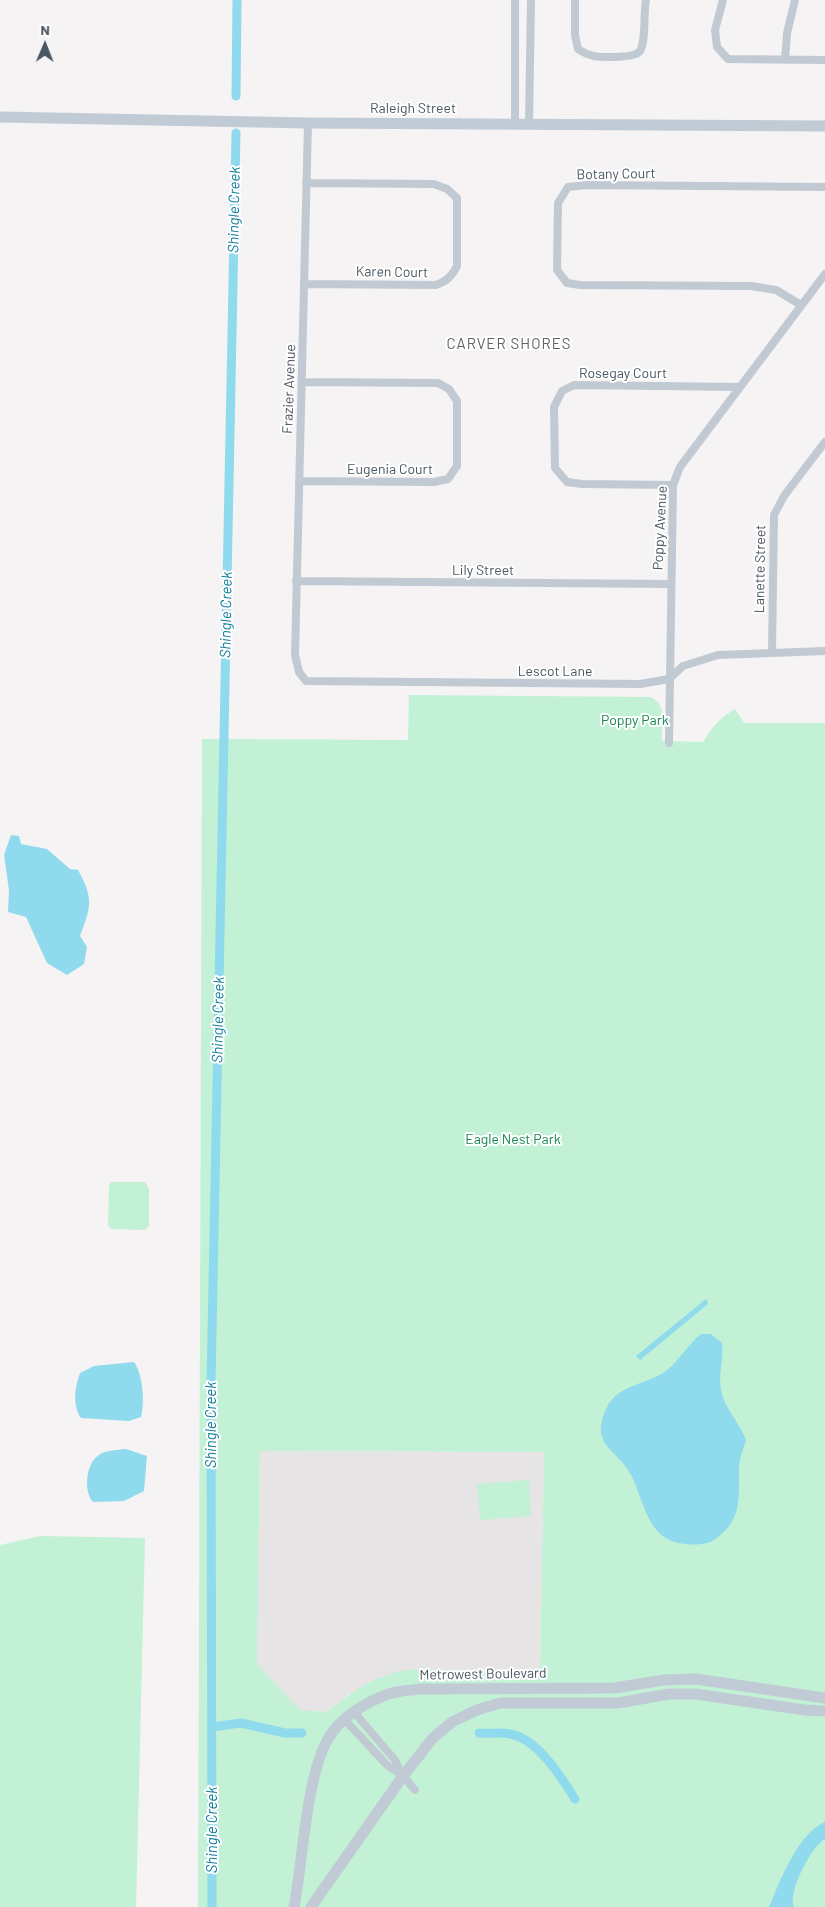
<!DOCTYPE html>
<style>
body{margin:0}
#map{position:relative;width:825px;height:1907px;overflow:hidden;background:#f5f3f3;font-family:Barlow,sans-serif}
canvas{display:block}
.north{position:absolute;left:20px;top:20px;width:50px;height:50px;-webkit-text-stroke:4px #fff;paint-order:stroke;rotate:1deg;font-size:14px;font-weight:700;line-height:20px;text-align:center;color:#4a5661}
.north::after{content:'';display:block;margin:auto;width:18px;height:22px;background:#4a5661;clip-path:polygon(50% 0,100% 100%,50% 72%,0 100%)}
</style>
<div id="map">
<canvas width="825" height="1907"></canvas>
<div class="north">N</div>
</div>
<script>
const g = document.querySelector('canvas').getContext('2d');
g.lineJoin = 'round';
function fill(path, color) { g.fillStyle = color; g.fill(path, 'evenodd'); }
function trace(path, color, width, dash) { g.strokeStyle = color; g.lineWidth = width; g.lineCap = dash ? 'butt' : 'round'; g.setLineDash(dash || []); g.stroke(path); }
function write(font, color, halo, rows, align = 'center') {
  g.font = font + ' Barlow,sans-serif'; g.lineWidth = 4; g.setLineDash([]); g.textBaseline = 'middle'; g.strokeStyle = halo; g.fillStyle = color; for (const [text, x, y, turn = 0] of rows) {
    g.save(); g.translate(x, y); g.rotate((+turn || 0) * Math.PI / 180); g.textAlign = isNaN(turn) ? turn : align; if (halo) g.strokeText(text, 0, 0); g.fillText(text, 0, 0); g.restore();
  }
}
const education = new Path2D(`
 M260 1451 544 1452 540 1669 504 1671 426 1670 349 1694 327 1712 300 1711 257 1664Z`);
const green = new Path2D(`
 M409 695 650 697C668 704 661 724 662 741L703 742C712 727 720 718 735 709L744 723H825V1907H198L202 739 408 740ZM260 1451 544 1452 540 1668C512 1671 483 1671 455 1670 436 1670 415 1668 397 1672 370 1679 348 1694 327 1712L300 1710 257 1664Z
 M111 1182H145L149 1189V1226L145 1230 111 1229 108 1225 109 1186Z
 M529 1480 531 1516 480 1520 477 1484Z
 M40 1536 145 1538 136 1907H0V1545Z`);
const water = new Path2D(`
 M11 835 19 836 21 844 47 849 70 869 78 870C94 899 91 907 80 936L87 947 84 964 67 975 47 963 26 917 8 912 9 890 4 855Z
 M706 1299 708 1304 640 1360 636 1356Z
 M701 1334H711L722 1343C724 1359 718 1374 721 1390 724 1408 740 1423 746 1440 743 1450 738 1462 739 1473 739 1501 741 1522 714 1540 706 1545 694 1545 685 1544 647 1541 645 1502 631 1475 618 1449 588 1446 607 1407 618 1384 650 1384 667 1370 680 1360 688 1344 701 1334Z
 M134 1362C143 1375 145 1402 141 1417L129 1421 81 1418C72 1405 75 1387 80 1373L94 1366Z
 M126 1449 147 1456 144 1491 124 1501 93 1502C83 1491 86 1463 99 1455 106 1450 118 1450 126 1449Z
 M825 1822V1839C811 1846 787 1894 794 1907H769C780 1881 798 1833 825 1822Z`);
const canal = new Path2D(`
 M236 96 237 0
 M212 1727 241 1723 285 1733H302
 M479 1733C489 1734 500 1732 510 1734 537 1738 562 1778 575 1799
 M212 1907 211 1384 236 133`);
const street = new Path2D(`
 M575 0V35L578 49C591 58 600 57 615 57 622 56 632 57 638 53 647 47 643 12 646 0
 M723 0 715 30 717 47 728 59 825 60
 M785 60 787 33 795 0
 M308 123 295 655 299 672 306 681 640 684 669 679 683 666 718 655 825 651
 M515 123V0
 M529 123 531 0
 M304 284 436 285C447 281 452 276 457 266V198L447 189 434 184 306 183
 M801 305 776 290 751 286 580 285 567 283 557 270 558 203 568 187 587 185 825 187
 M299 481 434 482 448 479 457 466V401L449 389 438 383 302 382
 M673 485 582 484 567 482 555 468 554 407 562 391 574 385 739 387
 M296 581 670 584
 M772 652 774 515 784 496 825 442
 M669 743 673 485 680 467 825 274
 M354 1712 395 1760 402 1775
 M345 1720 387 1765 403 1776 415 1790`);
const secondary = new Path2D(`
 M0 117 308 123 825 126
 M294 1907C303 1861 306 1777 328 1739 340 1717 369 1700 392 1693 402 1690 413 1690 422 1689L614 1688 664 1680 696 1679 825 1698
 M311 1907 403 1776 433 1738 452 1722 477 1710 500 1703H618L669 1694H695L805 1710 825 1711`);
const streetNames = [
 ["Raleigh Street",413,108],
 ["Botany Court",616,174,-1],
 ["Karen Court",392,272,1],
 ["Rosegay Court",623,373],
 ["Frazier Avenue",289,389,-88],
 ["Eugenia Court",390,469],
 ["Poppy Avenue",660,528,-87],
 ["Lanette Street",760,569,-89],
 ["Lily Street",483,570],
 ["Lescot Lane",555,671],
 ["Metrowest Boulevard",483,1674,-1]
];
const parkNames = [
 ["Poppy Park",635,720],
 ["Eagle Nest Park",513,1139]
];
const waterNames = [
 ["Shingle Creek",234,210,-89],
 ["Shingle Creek",226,615,-89],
 ["Shingle Creek",218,1020,-89],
 ["Shingle Creek",211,1425,-90],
 ["Shingle Creek",212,1830,-90]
];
const neighbourhoodNames = [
 ["CARVER SHORES",509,344]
];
fill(education, '#e6e4e5');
fill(green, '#c3f1d5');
fill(water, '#90daee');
trace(canal, '#90daee', 9);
trace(street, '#c1cad2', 8);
trace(secondary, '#c1cbd6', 11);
write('14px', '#4a5661', '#fff', streetNames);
write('14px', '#17864f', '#fff', parkNames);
write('italic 15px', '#0c7c9b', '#fff', waterNames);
g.letterSpacing = '1px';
write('15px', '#5f6368', '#fff', neighbourhoodNames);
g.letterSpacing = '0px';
</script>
